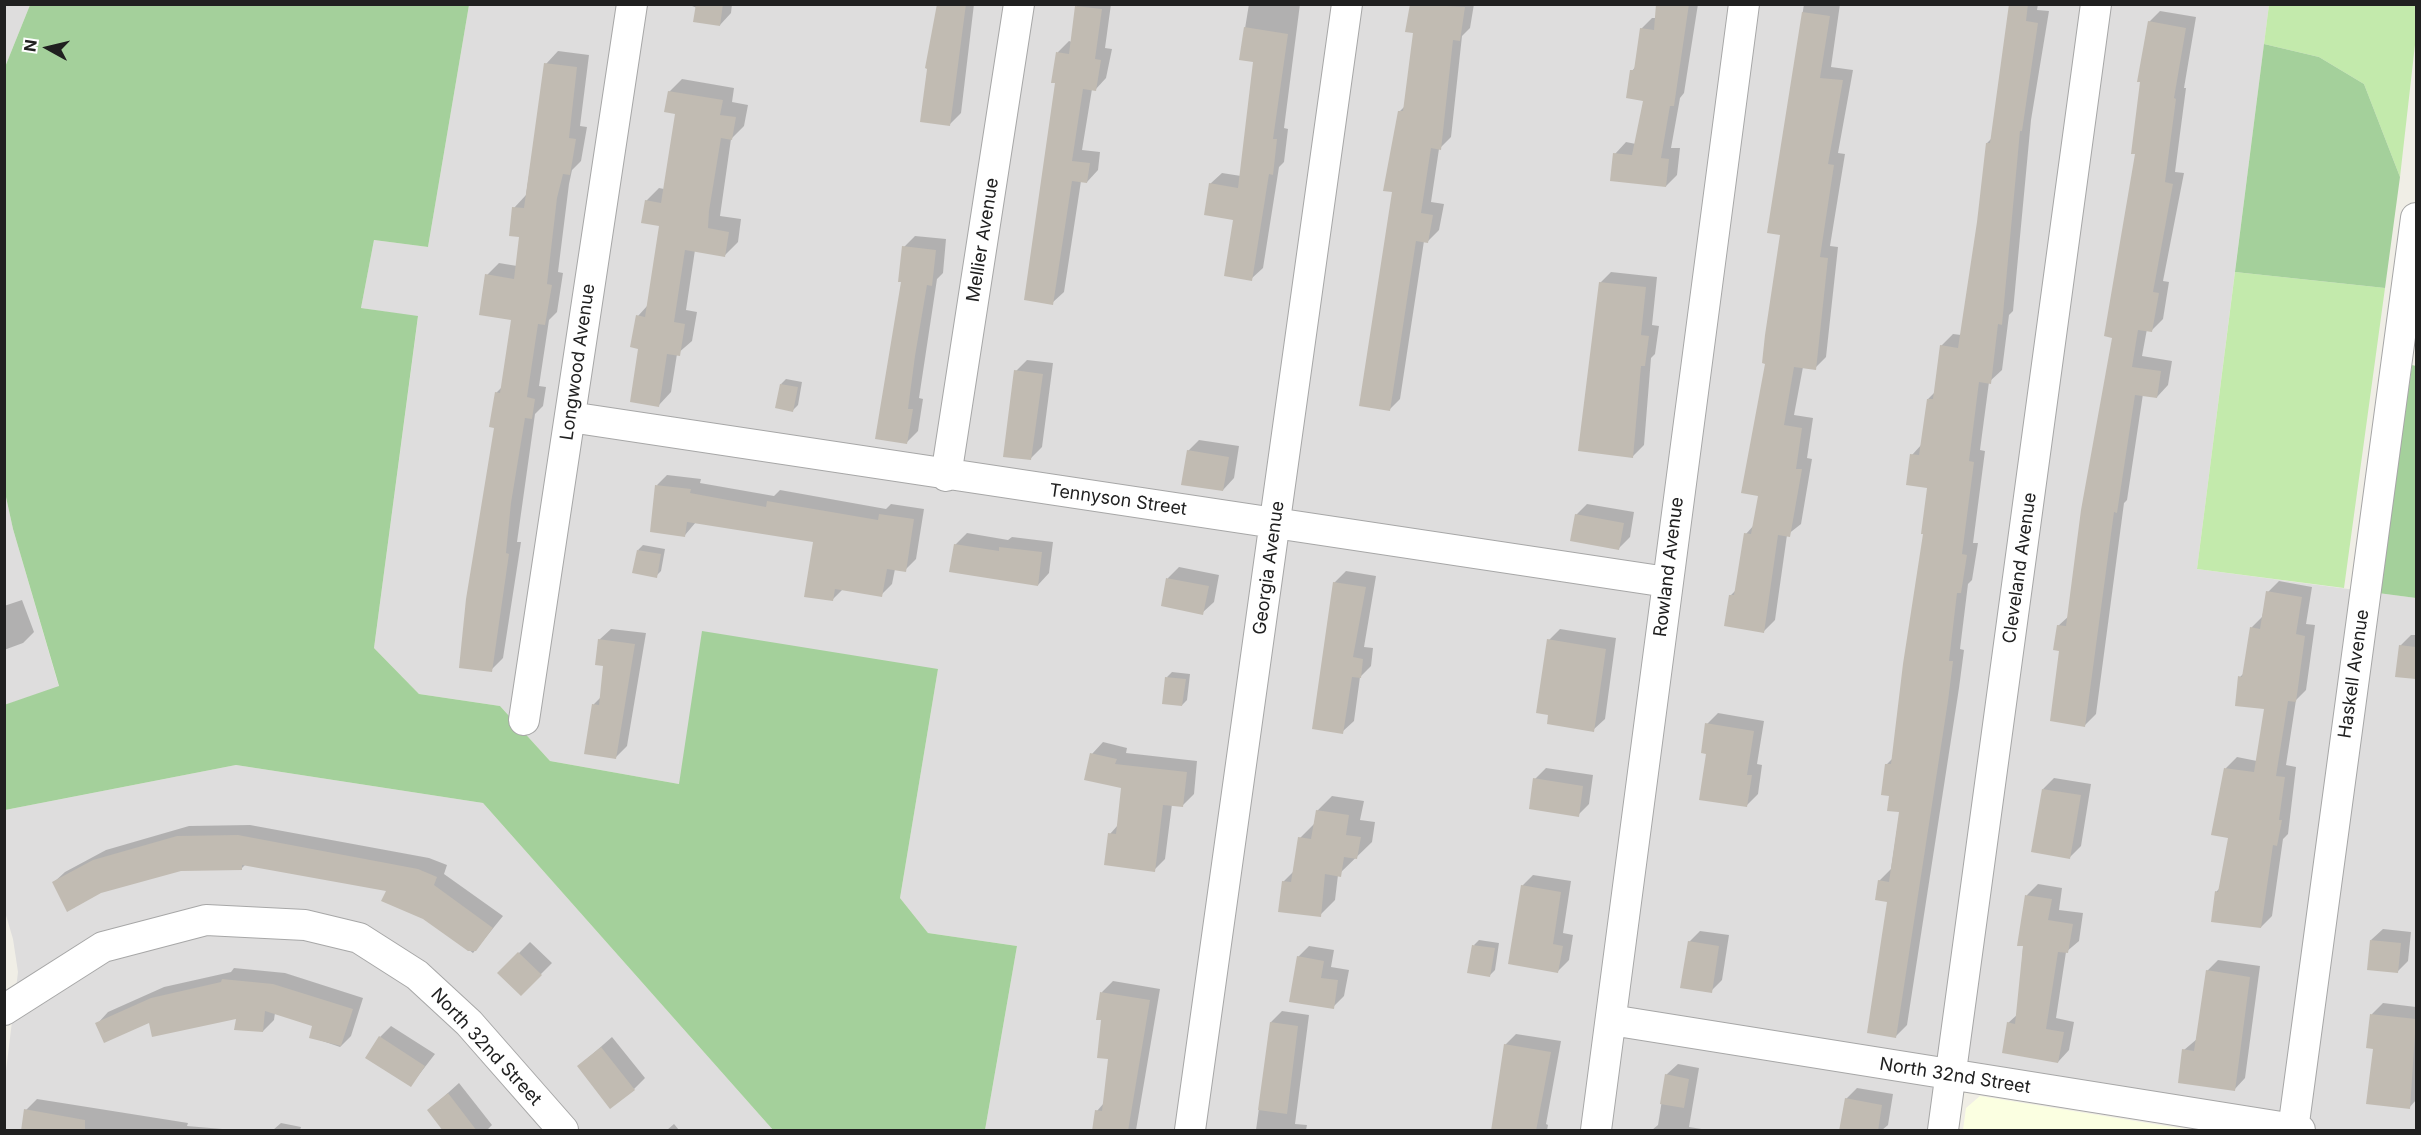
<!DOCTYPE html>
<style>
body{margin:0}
#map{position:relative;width:2421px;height:1135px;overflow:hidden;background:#f0eee6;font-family:Inter,sans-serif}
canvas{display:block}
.frame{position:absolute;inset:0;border:6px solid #202020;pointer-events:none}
.north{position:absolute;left:18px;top:18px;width:60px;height:60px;-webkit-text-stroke:4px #fff;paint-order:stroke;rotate:278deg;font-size:16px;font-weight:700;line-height:24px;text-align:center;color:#202020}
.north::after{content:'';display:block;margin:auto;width:21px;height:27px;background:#202020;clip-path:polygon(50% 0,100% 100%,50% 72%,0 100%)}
</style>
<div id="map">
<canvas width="2421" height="1135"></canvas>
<div class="frame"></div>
<div class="north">N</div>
</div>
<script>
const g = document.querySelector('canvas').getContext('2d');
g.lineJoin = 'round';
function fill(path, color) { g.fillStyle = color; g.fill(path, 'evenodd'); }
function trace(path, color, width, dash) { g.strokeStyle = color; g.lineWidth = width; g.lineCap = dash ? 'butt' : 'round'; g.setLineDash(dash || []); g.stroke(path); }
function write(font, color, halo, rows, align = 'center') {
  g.font = font + ' Inter,sans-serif'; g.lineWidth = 6; g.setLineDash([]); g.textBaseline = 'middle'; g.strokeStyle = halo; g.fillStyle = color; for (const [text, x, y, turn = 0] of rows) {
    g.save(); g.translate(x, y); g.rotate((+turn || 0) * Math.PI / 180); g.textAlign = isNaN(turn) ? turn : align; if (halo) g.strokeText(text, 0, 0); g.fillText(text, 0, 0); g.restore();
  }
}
const residential = new Path2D(`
 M5 5H30L5 67Z
 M469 5H2269L2197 569 2416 598V1130H2306L1942 1063 1932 1130H985L1017 946 928 933 900 898 938 669 679 784 550 761 500 706 419 694 374 648 418 317 361 308 374 240 428 247Z
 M4 488 13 529 59 687 5 705Z
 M236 765 483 803 773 1130H5V1079L18 972 13 939 5 912V810Z`);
const education = new Path2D(`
 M1980 1096 2191 1130H1963L1966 1108Z`);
const grass = new Path2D(`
 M2269 5H2416V36L2400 177 2364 84 2319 57 2264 44Z
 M2235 272 2385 288 2344 588 2197 569Z`);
const forest = new Path2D(`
 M30 5H469L428 247 374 240 361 308 418 316 374 648 419 694 500 706 550 761 679 784 702 631 938 669 900 898 928 933 1017 946 985 1130H773L483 803 236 765 5 810 4 705 59 686 13 529 4 488 5 67Z
 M2264 44 2319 57 2364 84 2400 177 2385 288 2235 272Z
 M2412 365 2416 366V598L2378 593Z`);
const shadow = new Path2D(`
 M687 4H732L731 13 720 25 697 8Z
 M938 4H974L961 113 950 124Z
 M1077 4H1111L1105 48 1112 49 1106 78 1095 90 1092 89 1082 150 1100 152 1098 170 1087 182 1081 181 1064 292 1052 303 1058 52 1069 41 1072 42Z
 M1249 4H1300L1284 128 1288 129 1284 162 1279 167 1263 268 1251 279 1235 219 1210 184 1222 173 1241 176 1255 61 1240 59Z
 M1411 4H1474L1470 28 1462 36 1451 137 1439 149 1431 202 1444 204 1439 230 1428 241H1424L1400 399 1389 410 1393 191 1400 111 1405 106 1414 32Z
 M1658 4H1698L1684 93 1680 98 1671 148H1680L1677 175 1666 186 1615 154 1626 142 1636 144 1644 100 1632 71 1636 66 1641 29 1652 18H1657Z
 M1804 4H1840L1831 67 1853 70 1838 153 1845 154 1830 246 1838 247 1826 357 1815 368 1803 367 1794 415 1813 418 1807 458 1812 459 1801 524 1787 535 1775 620 1764 631 1731 595 1737 589 1746 534 1754 525 1760 494 1767 362 1782 234 1769 232Z
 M2011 4H2038L2037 10 2049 11 2031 120 2013 311 2009 315 2002 370 1989 382 1980 450 1985 451 1973 543H1978L1972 580 1968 584 1960 649 1964 650 1959 688 1907 1025 1895 1037 1889 901 1879 881 1891 869 1900 811 1891 795 1887 764 1893 758 1925 533 1928 487 1912 455 1922 444 1928 399 1935 392 1941 346 1953 334 1961 335 1979 223 1987 143 1992 138Z
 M2160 11 2196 17 2184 88H2186L2175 172 2184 173 2163 281 2169 282 2163 319 2152 330 2147 329 2142 356 2172 361 2168 385 2157 397 2143 394 2127 500 2124 503 2096 714 2084 726 2060 668 2058 626 2069 616 2113 336 2137 153 2149 22Z
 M558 51 589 55 580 126 587 127 581 161 572 170 569 184 558 272 563 273 557 312 549 320 539 386 546 387 543 406 535 414 517 542H521L503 658 491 670 496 393 502 387 513 319 487 275 499 263 517 266 521 236 514 208 526 195 546 64Z
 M682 79 734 88 732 102 748 105 744 126 731 139 720 216 741 219 738 242 725 255 695 250 686 310 697 312 692 341 677 354 671 392 659 405 638 316 648 305 661 225 646 201 659 188 664 189 677 113 669 92Z
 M915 236 946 239 943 273 937 279 919 398 923 399 918 431 907 442 902 281 904 247Z
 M1611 272 1657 277 1652 325 1659 326 1655 354 1651 358 1644 445 1633 456 1600 283Z
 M1027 360 1053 363 1042 447 1031 458 1016 371Z
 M786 379 802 382 798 405 793 410 781 384Z
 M1199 440 1239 446 1234 478 1223 490 1188 451Z
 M667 475 701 479 700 483 774 496 780 490 886 509 891 504 924 509 916 559 905 570 895 569 892 584 881 595 843 589 832 600 814 541 696 522 685 535 657 485Z
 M1587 504 1634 512 1630 537 1619 548 1576 515Z
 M967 533 1008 540 1012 537 1053 542 1049 573 1038 585 955 545Z
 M643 545 665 549 661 571 656 576 638 550Z
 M1179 567 1219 575 1214 602 1202 613 1163 605 1168 578Z
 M1346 571 1376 576 1364 647 1373 648 1371 666 1360 677 1354 721 1342 732 1334 583Z
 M2279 581 2312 587 2306 624 2315 625 2306 690 2296 700 2286 765 2296 767 2288 834 2283 839 2272 916 2261 927 2216 892 2220 888 2230 837 2226 768 2237 757 2257 761 2266 708 2240 677 2245 672 2251 628 2262 617 2268 592Z
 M22 600 34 632 23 643 4 650V606Z
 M611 629 646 633 627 746 616 757 586 753 594 704 601 697 605 665 599 640Z
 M1560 629 1616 638 1605 719 1593 730 1549 640Z
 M2411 635H2416V678L2397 676 2400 646Z
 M1172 672 1190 674 1187 700 1182 705 1167 677Z
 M1718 713 1764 721 1757 764 1762 765 1758 794 1747 805 1708 753 1707 724Z
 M1103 742 1127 748 1126 753 1197 761 1194 794 1182 806 1172 804 1165 859 1154 870 1110 834 1118 825 1122 787 1092 754Z
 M1546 768 1593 775 1589 804 1578 815 1535 779Z
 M2054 778 2091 784 2081 846 2070 857 2043 789Z
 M1332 796 1364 801 1360 820 1375 822 1372 842 1338 875 1335 900 1320 915 1283 882 1294 871 1300 838 1315 823 1317 811Z
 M250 825 429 858 447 865 444 874 503 916 473 953 388 890 246 864 242 868 180 869 53 883 65 872 106 850 189 826Z
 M1533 875 1571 881 1563 933 1573 935 1569 960 1558 971 1522 886Z
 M2038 884 2062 888 2059 910 2083 913 2079 941 2066 952 2056 1018 2074 1022 2069 1050 2058 1062 2008 1023 2018 1014 2027 895Z
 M2383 929 2411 932 2408 961 2397 972 2371 940Z
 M1700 931 1729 935 1722 980 1711 991 1689 942Z
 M1479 940 1499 943 1495 970 1490 975 1474 945Z
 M530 942 552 963 521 994 499 973Z
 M1309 946 1334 950 1331 967 1349 970 1344 996 1333 1007 1298 957Z
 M2218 960 2260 966 2245 1078 2234 1090 2184 1050 2197 1039 2207 971Z
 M234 968 285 973 363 998 351 1036 340 1047 311 1037 314 1025 275 1013 274 1020 263 1031 237 1017 97 1024 108 1012 164 987 231 972Z
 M1113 981 1160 989 1136 1130H1094L1097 1111 1104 1103 1109 1058 1102 992Z
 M2383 1003 2416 1007V1100L2409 1108 2375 1047 2372 1014Z
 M1282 1011 1309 1015 1295 1124 1307 1125 1306 1130H1256L1271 1022Z
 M391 1026 435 1054 411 1085 380 1037Z
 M1516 1034 1561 1041 1546 1124 1548 1125 1547 1130H1494L1505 1045Z
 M612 1037 645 1078 634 1089 579 1066Z
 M1678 1064 1699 1068 1689 1127 1708 1130H1652L1658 1125 1666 1075Z
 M459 1083 492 1125 487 1130H445L429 1110Z
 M1857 1088 1893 1094 1888 1125 1882 1130H1844L1846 1099Z
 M37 1099 188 1123 187 1126 234 1130H22L26 1110Z
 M281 1123 301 1127 300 1130H273Z
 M674 1124 679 1130H667Z`);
const building = new Path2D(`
 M696 4H723L720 26 693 22Z
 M937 4H966L950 126 920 122 927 69 925 68Z
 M1410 4 1465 7 1460 41 1453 40 1441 150 1431 148 1421 213 1433 215 1428 243 1416 241 1390 411 1359 406 1392 192 1383 191 1398 111H1403L1413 33 1405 32Z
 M1656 4H1689L1674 106H1670L1661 158 1669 159 1666 187 1610 181 1613 153 1632 155 1643 101 1626 98 1630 70H1634L1640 28 1654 30Z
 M2009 4H2028L2026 21 2038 23 2022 131H2020L2002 325 1998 324 1991 384 1979 382 1969 461 1974 462 1962 554 1967 555 1961 593H1957L1949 661H1953L1948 701 1896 1038 1867 1033 1887 902 1875 900 1878 880 1889 882 1899 812 1887 811 1889 796 1881 795 1885 764H1891L1903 664 1923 534H1921L1927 488 1906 485 1910 454 1919 455 1927 399H1933L1940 345 1958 348 1977 222 1986 143H1990Z
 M1075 6 1102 9 1095 59 1101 60 1096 91 1083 89 1072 161 1090 163 1087 183 1072 181 1053 305 1024 300 1055 83H1051L1056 52 1069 54Z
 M1802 12 1830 16 1820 78 1843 80 1828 164 1834 165 1820 257 1828 258 1816 370 1794 367 1784 425 1802 428 1796 469H1802L1790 537 1778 535 1764 633 1724 626 1729 595H1734L1744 533 1751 534 1758 496 1741 493 1765 364 1762 363 1765 335 1780 235 1767 233Z
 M2148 21 2186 28 2174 98 2176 99 2165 182 2173 184 2153 292 2159 293 2152 332 2138 330 2132 367 2161 371 2157 398 2135 395 2117 513 2114 512 2085 727 2050 721 2059 651 2053 650 2057 625 2066 626 2081 510 2112 338 2104 336 2135 154H2131L2140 82H2137Z
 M1244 27 1288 34 1273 139H1277L1273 175 1269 174 1252 281 1224 276 1233 220 1204 215 1209 183 1238 188 1253 62 1239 60Z
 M544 63 577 67 569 138 576 139 570 175 563 174 557 198 547 284 552 285 545 325 538 324 527 397 535 399 532 419 525 418 511 503 506 553 509 554 492 672 459 668 466 599 494 428 489 427 495 392 500 393 511 320 479 315 485 274 514 279 519 237 509 236 512 207 524 208Z
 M668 91 723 100 720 115 736 117 732 140 721 138 709 211 708 228 729 232 725 257 685 250 674 322 685 324 680 356 667 354 659 407 630 402 638 349 630 347 636 315 645 317 659 226 641 223 645 200 661 203 675 114 664 112Z
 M902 246 936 250 932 286 927 285 915 356 908 409H913L907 444 875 439 901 282H898Z
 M1599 282 1646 287 1641 335 1649 336 1645 366H1641L1633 458 1578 451Z
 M1014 370 1043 374 1031 460 1003 457Z
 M780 384 798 387 793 412 775 408Z
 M1187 450 1229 457 1223 491 1181 485Z
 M655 485 691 489 690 493 766 507 767 501 878 520 879 514 914 519 906 572 887 569 882 597 835 589 833 601 804 597 813 542 687 522 685 537 650 532Z
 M1575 514 1624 523 1619 550 1570 541Z
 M954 544 999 551V547L1042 552 1038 586 949 572Z
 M637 550 661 554 657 578 632 573Z
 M1166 578 1209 586 1203 615 1161 606Z
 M1333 582 1366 587 1353 657 1363 659 1361 678 1352 677 1343 734 1312 729Z
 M2266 591 2302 597 2296 634 2305 636 2296 702 2288 701 2276 776 2285 777 2279 820H2282L2277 846 2273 845 2261 928 2211 922 2215 891 2218 892 2228 838 2211 835 2224 768 2254 772 2264 709 2235 706 2238 676 2242 677 2250 627 2260 629Z
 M598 639 635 644 616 759 584 754 592 704 599 705 603 666 595 665Z
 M1547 639 1606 649 1594 732 1547 724 1548 715 1536 713Z
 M2399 645 2416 647V679L2395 677Z
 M1165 677 1186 679 1182 706 1162 704Z
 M1705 723 1754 731 1747 775H1752L1747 807 1699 800 1706 754 1701 753Z
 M1090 753 1117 759 1115 764 1187 772 1183 807 1163 805 1155 872 1104 865 1108 833 1116 834 1121 788 1084 780Z
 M1533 778 1583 786 1579 817 1529 809Z
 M2042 789 2081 795 2070 859 2031 852Z
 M1316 810 1349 815 1346 835 1361 837 1357 859 1344 857 1341 877 1325 874 1321 917 1278 912 1282 881 1291 882 1298 837 1311 839Z
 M238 835 418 869 437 877 434 885 493 928 476 951H468L423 919 381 901 386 891 242 865V870L181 871 101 893 67 912 52 882 93 860 177 836Z
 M1521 885 1561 892 1553 944 1563 946 1558 973 1508 964Z
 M2025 895 2052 899 2048 920 2073 924 2068 953 2058 952 2046 1029 2064 1032 2058 1063 2002 1053 2007 1022 2015 1024 2023 946H2017Z
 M2370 940 2401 943 2398 973 2367 970Z
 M1688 941 1719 946 1712 993 1680 988Z
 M1472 945 1495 948 1490 977 1467 973Z
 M518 952 542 975 521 996 497 973Z
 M1297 956 1324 961 1321 978 1338 980 1334 1009 1289 1002Z
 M2206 970 2250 977 2235 1091 2178 1083 2182 1049 2194 1051Z
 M222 979 273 984 353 1009 341 1046 309 1038 312 1026 265 1011 263 1032 234 1030 236 1019 152 1037 149 1023 104 1043 95 1023 151 998 221 982Z
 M1100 992 1150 1000 1128 1131H1092L1095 1110 1102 1111 1108 1059 1097 1058 1101 1020H1096Z
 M2370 1014 2416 1019 2410 1109 2366 1104 2373 1049 2366 1048Z
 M1270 1022 1298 1026 1287 1114 1258 1110Z
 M379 1036 425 1066 411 1087 365 1058Z
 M1504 1044 1551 1052 1536 1131H1491Z
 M601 1047 635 1090 610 1109 577 1066Z
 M1665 1074 1689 1079 1684 1108 1660 1104Z
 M448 1093 477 1131H443L427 1110Z
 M1845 1098 1882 1105 1878 1131H1839Z
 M24 1109 85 1120V1131H21Z`);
const minor = new Path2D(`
 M570 417 1667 582
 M946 476 1019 4
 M524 720 632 4
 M4 1010 103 947 206 920 305 925 359 938 417 975 469 1023 563 1130
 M1611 1020 2300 1130
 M1190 1130 1347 4
 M1596 1130 1744 4
 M1943 1130 2096 4
 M2293 1130 2416 218`);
const streetNames = [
 ["Mellier Avenue",983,240,-81],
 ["Longwood Avenue",578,362,-82],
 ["Tennyson Street",1118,500,8],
 ["Rowland Avenue",1669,567,-83],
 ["Georgia Avenue",1269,568,-82],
 ["Cleveland Avenue",2020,568,-82],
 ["Haskell Avenue",2354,674,-82],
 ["North 32nd Street",486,1047,47],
 ["North 32nd Street",1955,1076,9]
];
fill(residential, '#dedddd');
fill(education, '#fbffe1');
fill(grass, '#c3eaac');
fill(forest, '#a4d09b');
fill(shadow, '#0003');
fill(building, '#c1bbb2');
trace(minor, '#a7a7a7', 32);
trace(minor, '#fff', 30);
write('18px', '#202020', '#fff', streetNames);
</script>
